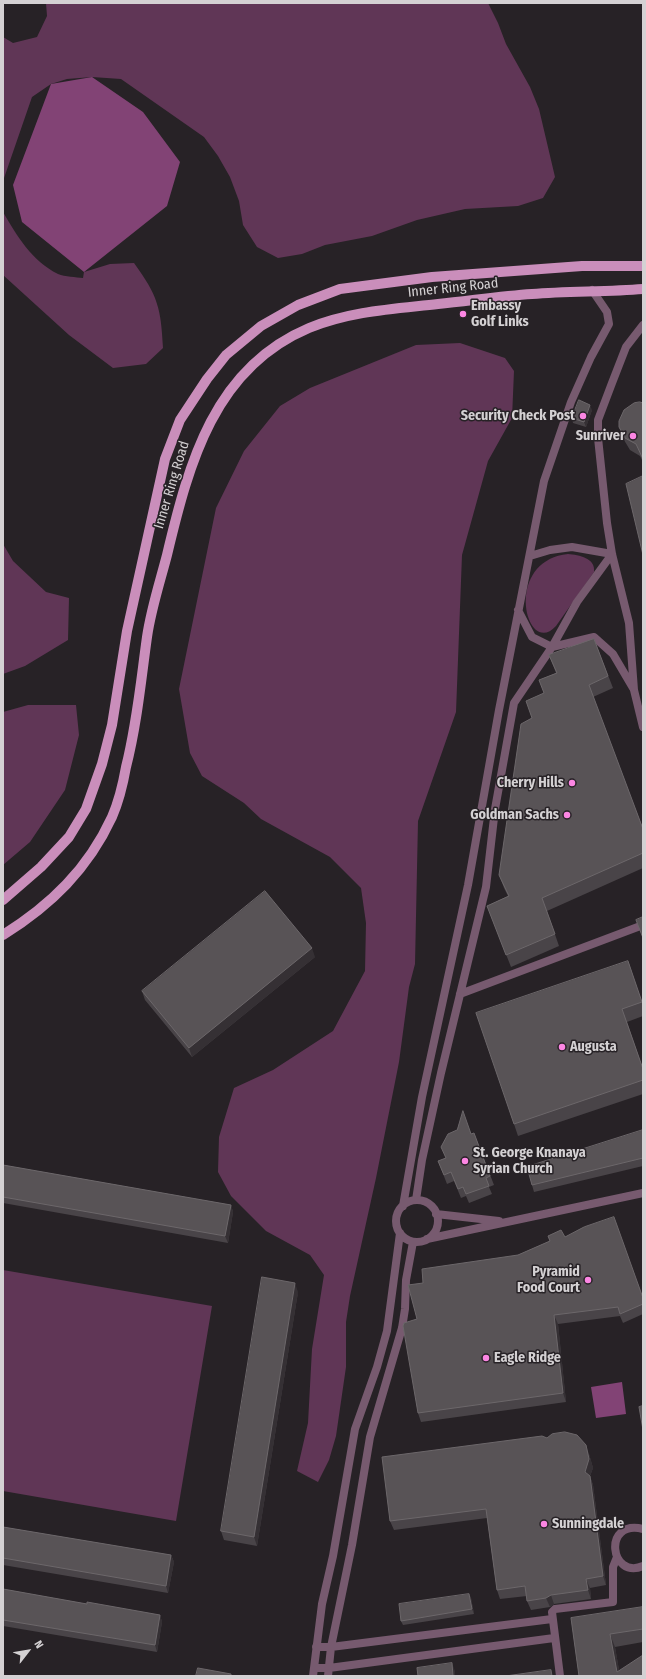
<!DOCTYPE html>
<style>
body{margin:0}
#map{position:relative;width:646px;height:1679px;overflow:hidden;background:#272226;font-family:"Fira Sans Condensed",sans-serif}
canvas{display:block}
.frame{position:absolute;inset:0;border:4px solid #d4d1d3;pointer-events:none}
.north{position:absolute;left:8px;top:1631px;width:40px;height:40px;-webkit-text-stroke:3px #272226;paint-order:stroke;rotate:59deg;font-size:11px;font-weight:700;line-height:16px;text-align:center;color:#d4d1d3}
.north::after{content:'';display:block;margin:auto;width:14px;height:18px;background:#d4d1d3;clip-path:polygon(50% 0,100% 100%,50% 72%,0 100%)}
</style>
<div id="map">
<canvas width="646" height="1679"></canvas>
<div class="frame"></div>
<div class="north">N</div>
</div>
<script>
const g = document.querySelector('canvas').getContext('2d');
g.lineJoin = 'round';
function fill(path, color) { g.fillStyle = color; g.fill(path, 'evenodd'); }
function trace(path, color, width, dash) { g.strokeStyle = color; g.lineWidth = width; g.lineCap = dash ? 'butt' : 'round'; g.setLineDash(dash || []); g.stroke(path); }
function write(font, color, halo, rows, align = 'center') {
  g.font = font + ' "Fira Sans Condensed",sans-serif'; g.lineWidth = 3; g.setLineDash([]); g.textBaseline = 'middle'; g.strokeStyle = halo; g.fillStyle = color; for (const [text, x, y, turn = 0] of rows) {
    g.save(); g.translate(x, y); g.rotate((+turn || 0) * Math.PI / 180); g.textAlign = isNaN(turn) ? turn : align; if (halo) g.strokeText(text, 0, 0); g.fillText(text, 0, 0); g.restore();
  }
}
const green = new Path2D(`
 M46 3H488L498 23 506 44 530 87 539 109 555 177 543 198 518 206 465 209 417 220 372 236 325 245 302 254 278 258 257 247 243 225 239 201 230 177 218 156 204 137 121 79 92 77 67 79 51 84 32 97 3 181V37L13 43 37 37 47 16Z
 M3 212C17 236 32 261 58 274 65 277 76 277 83 278L84 272 110 264 134 263C158 296 161 308 163 348L146 364 113 368 69 335 3 275Z
 M460 343 505 358 514 371 512 418 488 461 462 555 456 712 418 821 415 964 409 987 399 1062 376 1178 350 1296 346 1322V1367L336 1436 329 1460 318 1482 297 1471 308 1423 312 1349 324 1275 310 1255 266 1231 231 1196 218 1172 219 1137 234 1088 273 1070 333 1031 365 971 366 923 361 888 330 857 261 819 244 803 202 776 190 753 179 689 216 508 244 451 280 406 310 388 416 345Z
 M3 544 13 561 46 592 69 598 68 640 25 666 3 674Z
 M568 554C579 555 596 558 594 572L556 626C526 659 502 561 568 554Z
 M28 705H76L79 735 65 790 30 842 3 865V712Z
 M3 1270 212 1306 176 1521 3 1491Z`);
const water = new Path2D(`
 M92 77 143 112 180 162 167 206 84 272 22 222 13 185 51 84Z
 M622 1382 626 1414 596 1418 591 1387Z`);
const street = new Path2D(`
 M643 325 626 347 612 383 598 420V438L607 523 612 554 629 623 634 690 643 727
 M518 610 532 637 552 647 594 637 613 654 633 688
 M460 994 643 925
 M416 1200 422 1160 441 1073 486 887 495 809 514 703 552 647 577 602 612 554 572 547 550 550 530 556
 M396 1221a21 21 0 1 1 42 0a21 21 0 1 1-42 0Z
 M403 1206 422 1097 468 885 499 710 544 481 571 402 591 357 609 324 607 312 592 290
 M436 1214 499 1221
 M427 1239 643 1193
 M643 1529C602 1519 610 1580 643 1566
 M316 1647H331L552 1619
 M314 1668H329L554 1638
 M313 1676 322 1604 333 1556 355 1429 377 1367 387 1331 400 1233
 M328 1676 331 1647 352 1545 370 1437 402 1328 405 1309 406 1280 413 1242
 M560 1676 552 1612 555 1609 613 1602V1567L617 1557`);
const primary = new Path2D(`
 M3 900 41 867 69 837 86 809 102 764 112 725 127 631 165 459 180 420 207 379 226 355 261 326 298 305 340 289 432 277 582 266H643
 M3 935C51 905 88 869 112 817 119 801 123 784 126 767 137 724 141 680 147 637 151 609 160 582 167 555 189 463 214 368 309 328 351 311 394 309 438 304 469 301 501 296 532 294 569 291 606 292 643 289`);
const wall = new Path2D(`
 M643 403V462L640 456 630 450 624 440 619 427Z
 M592 410 586 427 573 423 572 418Z
 M594 639 613 688 593 697 643 829V868L547 911 559 946 511 967 487 906 508 896 504 888 499 875 532 718 544 693 539 680 556 673 549 655Z
 M315 957 192 1057 145 1000 142 991Z
 M628 961 643 1005V1016L627 1022 643 1069V1094L518 1136 514 1124Z
 M643 1130V1166L534 1192 532 1185Z
 M474 1133 494 1185 489 1187 492 1194 469 1203 466 1196 461 1198 454 1181 447 1184 438 1161 446 1158 472 1134Z
 M3 1165 231 1205 233 1212 228 1243 3 1203Z
 M548 1236 565 1237 643 1298V1314L623 1323 620 1316 558 1324 566 1402 421 1422 418 1413 423 1283 518 1255 550 1241Z
 M298 1292 257 1546 224 1540 221 1531Z
 M589 1454 593 1468 590 1476 593 1485 606 1585 590 1588 591 1599 554 1604 550 1607 531 1610 527 1601V1596L500 1599 497 1590 487 1518 394 1530 390 1521Z
 M3 1527 171 1555 174 1562 168 1593 3 1565Z
 M3 1589 87 1604 160 1615 162 1622 157 1652 3 1626Z
 M469 1594 471 1598 474 1614 403 1625 401 1621Z
 M643 1607V1642L615 1647 619 1670 643 1676H579L571 1618Z`);
const shadedWall = new Path2D(`
 M590 405 592 410 586 427 584 422Z
 M312 948 315 957 192 1057 189 1048Z
 M231 1205 233 1212 228 1243 225 1236Z
 M295 1283 298 1292 257 1546 254 1537Z
 M554 1315 558 1324 566 1402 563 1393Z
 M586 1445 589 1454 593 1468 588 1481 585 1472Z
 M590 1476 593 1485 606 1585 603 1576Z
 M171 1555 174 1562 168 1593 166 1586Z
 M586 1579 590 1588 591 1599 588 1590Z
 M469 1594 471 1598 474 1614 472 1609Z
 M551 1595 554 1604 550 1607 546 1598Z
 M160 1615 162 1622 157 1652 155 1645Z
 M610 1634 615 1647 620 1676 617 1672Z
 M452 1663 455 1671V1676H453Z`);
const building = new Path2D(`
 M579 400 590 405 584 422 572 418Z
 M640 402 643 403V459L636 444 625 438 619 427V421L624 410 634 403Z
 M643 476V555L626 484Z
 M594 639 608 676 589 685 643 829V853L542 898 555 934 506 955 487 906 509 896 499 875 521 724 532 718 526 701 544 693 539 680 557 673 549 655Z
 M265 891 312 948 189 1048 142 991Z
 M643 917V938L636 920Z
 M628 961 642 1002 622 1009 643 1069V1080L514 1124 476 1013Z
 M463 1111 471 1134 474 1133 490 1176 486 1178 489 1186 466 1194 463 1187 458 1189 451 1172 444 1175 438 1161 446 1158 441 1147 448 1134 457 1130Z
 M643 1130V1158L532 1185 527 1167Z
 M3 1165 231 1205 225 1236 3 1197Z
 M614 1217 643 1298V1304L620 1314 618 1307 554 1315 563 1393 418 1413 403 1326 404 1323 417 1319 408 1285 423 1283 422 1269 518 1255 550 1241 548 1236 561 1230 565 1237 584 1227Z
 M262 1277 295 1283 254 1537 221 1531Z
 M643 1406V1430L639 1407Z
 M565 1432 577 1435 586 1445 589 1459 585 1472 590 1476 603 1576 586 1579 588 1590 551 1595 546 1598 527 1601 525 1586 497 1590 486 1509 390 1521 382 1457 542 1436 547 1438 552 1434Z
 M3 1527 171 1555 166 1586 3 1558Z
 M3 1589 87 1604V1602L160 1615 155 1645 3 1620Z
 M469 1594 472 1609 401 1621 399 1604Z
 M643 1607V1629L610 1634 617 1672 643 1655V1676H579L571 1618Z
 M452 1663 453 1676H418L417 1668Z
 M198 1668 231 1674V1676H196Z
 M551 1670 552 1676H506Z`);
const markers = [
 [463,314,4,"#fc86e3"],
 [583,416,4,"#fc86e3"],
 [633,436,4,"#fc86e3"],
 [572,783,4,"#fc86e3"],
 [567,815,4,"#fc86e3"],
 [562,1047,4,"#fc86e3"],
 [465,1161,4,"#fc86e3"],
 [588,1280,4,"#fc86e3"],
 [486,1358,4,"#fc86e3"],
 [544,1524,4,"#fc86e3"]
];
const streetNames = [
 ["Inner Ring Road",453,288,-6],
 ["Inner Ring Road",172,485,-73]
];
const poiNames = [
 ["Embassy",471,306],
 ["Golf Links",471,322],
 ["Security Check Post",575,416,"right"],
 ["Sunriver",625,436,"right"],
 ["Cherry Hills",564,783,"right"],
 ["Goldman Sachs",559,815,"right"],
 ["Augusta",570,1047],
 ["St. George Knanaya",473,1153],
 ["Syrian Church",473,1169],
 ["Pyramid",580,1272,"right"],
 ["Food Court",580,1288,"right"],
 ["Eagle Ridge",494,1358],
 ["Sunningdale",552,1524]
];
fill(green, '#603656');
fill(water, '#824375');
trace(street, '#775a6f', 8);
trace(primary, '#ca8ebb', 10);
fill(wall, '#494448');
fill(shadedWall, '#353034');
fill(building, '#585356');
trace(building, '#6c676a', 1);
for (const [x, y, r, color] of markers) { const dot = new Path2D(); dot.arc(x, y, r, 0, 2 * Math.PI); g.fillStyle = color; g.fill(dot); trace(dot, '#272226', 1.5); }
write('14px', '#d4d1d3', '#272226', streetNames);
write('bold 14px', '#d4d1d3', '#272226', poiNames, 'left');
</script>
